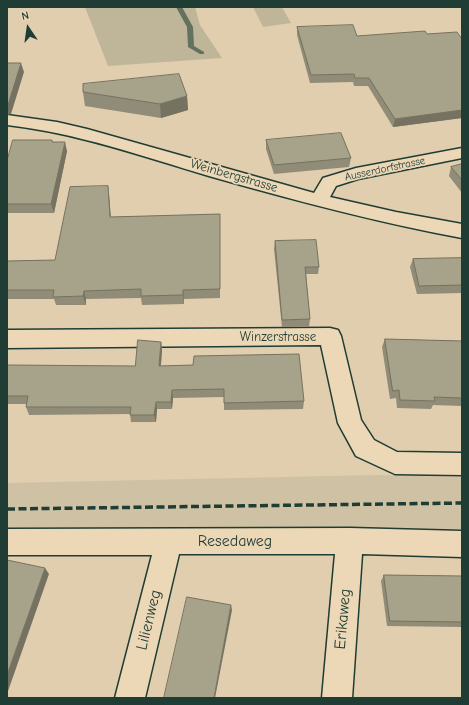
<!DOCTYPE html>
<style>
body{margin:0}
#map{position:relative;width:469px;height:705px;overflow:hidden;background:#e0ceae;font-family:"Comic Neue",sans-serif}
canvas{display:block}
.frame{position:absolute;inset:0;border:8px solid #1f3d34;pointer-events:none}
.north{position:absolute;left:8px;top:8px;width:40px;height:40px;-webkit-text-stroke:3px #ecd7b6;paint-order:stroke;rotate:347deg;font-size:11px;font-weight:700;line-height:16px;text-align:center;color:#1f3d34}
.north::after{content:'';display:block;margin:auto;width:14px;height:18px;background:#1f3d34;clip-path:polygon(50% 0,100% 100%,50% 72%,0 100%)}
</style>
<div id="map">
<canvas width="469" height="705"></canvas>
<div class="frame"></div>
<div class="north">N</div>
</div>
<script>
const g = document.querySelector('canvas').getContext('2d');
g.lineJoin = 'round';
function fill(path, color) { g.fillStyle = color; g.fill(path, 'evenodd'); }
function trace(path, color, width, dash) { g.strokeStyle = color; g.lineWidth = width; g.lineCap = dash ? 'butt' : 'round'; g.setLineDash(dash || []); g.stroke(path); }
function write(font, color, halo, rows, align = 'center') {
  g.font = font + ' "Comic Neue",sans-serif'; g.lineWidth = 3.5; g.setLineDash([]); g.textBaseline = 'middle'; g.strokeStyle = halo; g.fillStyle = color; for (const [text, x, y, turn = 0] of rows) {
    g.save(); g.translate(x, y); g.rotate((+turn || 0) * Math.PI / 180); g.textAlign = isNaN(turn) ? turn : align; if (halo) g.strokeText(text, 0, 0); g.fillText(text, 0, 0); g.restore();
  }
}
const built = new Path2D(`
 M378 475 462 477V529L388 533 7 528V483Z`);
const green = new Path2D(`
 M85 7H195L200 25 222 58 108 66Z
 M253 7H282L291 23 263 27Z`);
const stream = new Path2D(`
 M176 7H182L193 27 194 46 204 52V54H200L188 47 187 27Z`);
const minor = new Path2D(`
 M7 115 57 122 87 129 314 193 323 178 356 168 462 148V158L358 179 336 186 330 197 396 212 462 224V238C376 222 293 200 209 176 142 156 77 133 7 125Z
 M330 328 338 330 341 336 361 420 374 440 397 452 462 453V475L395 474 356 456 338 423 321 345 7 348V330Z
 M350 528 462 531V557L362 554 352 698H322L335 554H179L145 698H115L152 555H7V529Z`);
const rail = new Path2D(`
 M7 509 462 503`);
const wall = new Path2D(`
 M297 27 357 36 427 34 462 39V118L393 127 368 86H354L353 82 310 83 297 35Z
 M83 92 187 96 188 110 161 118 85 106Z
 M266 140 351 158 349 167 274 174 266 149Z
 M53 142 67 151 54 213H7V161Z
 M462 164V193L449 176 451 167Z
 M108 186 109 195 111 217 220 214V298L184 299V304L142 305 141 298 86 299V305H56L54 299H7V261L55 260Z
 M275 241 319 267 318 274H306L310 319 309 327H282L274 249Z
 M462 258V293L417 294 410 267 413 259Z
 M385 339 462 341V406L433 405 431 409 397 408 396 398 390 399 382 347Z
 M161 342 162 350 161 366 193 365 304 401 303 409 224 410V397L173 398 172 409H157L156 422H131L130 414 29 415 26 407 27 404H7V365L135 366Z
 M384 575 462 576V627L387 626 381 581Z`);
const shadedWall = new Path2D(`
 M21 63 24 72 11 114 7 115V105Z
 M187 96 188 110 161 118 160 104Z
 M462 110V118L393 127 395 119Z
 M65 142 67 151 54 213 51 204Z
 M108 186 109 195 111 226 110 217Z
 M183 290 184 299V304L183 295Z
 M84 291 86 299V305L83 296Z
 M161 342 162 350 160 373 159 366Z
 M172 390 173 398 172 409 171 402Z
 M156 402 157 409 156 422 154 415Z
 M45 568 49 574 7 694V675Z
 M231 605 232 610 215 698H214Z`);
const building = new Path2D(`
 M353 25 357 36 425 31 427 34 457 32 462 39V110L395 119 369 78H355L354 74 311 75 297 27Z
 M7 63H21L8 105H7Z
 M179 74 187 96 160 104 83 92V84Z
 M341 133 351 158 274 165 266 140Z
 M13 140H52V142H65L51 204H7V161Z
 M462 164V180L451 167Z
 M108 186 110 217 220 214V289L183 290V295L141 296V289L84 291 83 296 53 297 54 290H7V261L55 260 70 187Z
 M316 240 319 267H305L310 319 282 320 275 241Z
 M462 258V285L419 286 413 259Z
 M385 339 462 341V398L434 397 435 401 400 400 399 390 393 391Z
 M138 340 161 342 159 366 193 365 194 356 299 354 304 401 224 403V389L172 390 171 402H156L154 415H130L131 407H26L28 396H7V365L135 366Z
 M7 560 45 568 7 675Z
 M384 575 462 576V622L390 621Z
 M187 597 231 605 214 698H164Z`);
const farStreetnames = [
 ["Ausserdorfstrasse",385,169,-12]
];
const streetNames = [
 ["Weinbergstrasse",234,176,16],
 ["Winzerstrasse",278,337]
];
const nearStreetnames = [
 ["Resedaweg",235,541],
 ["Erikaweg",343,619,-85],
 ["Lilienweg",149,620,-76]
];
fill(built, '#cfc1a3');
fill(green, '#bfb69a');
fill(stream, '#63715f');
trace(minor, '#1f3d34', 3);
fill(minor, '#ecd7b6');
trace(rail, '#1f3d34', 3.5, [8, 3.5]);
fill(wall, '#908c77');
fill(shadedWall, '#757261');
fill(building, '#a7a38a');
trace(building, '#757261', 1);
write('11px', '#1f3d34', '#ecd7b6', farStreetnames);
write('13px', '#1f3d34', '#ecd7b6', streetNames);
write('16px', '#1f3d34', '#ecd7b6', nearStreetnames);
</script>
